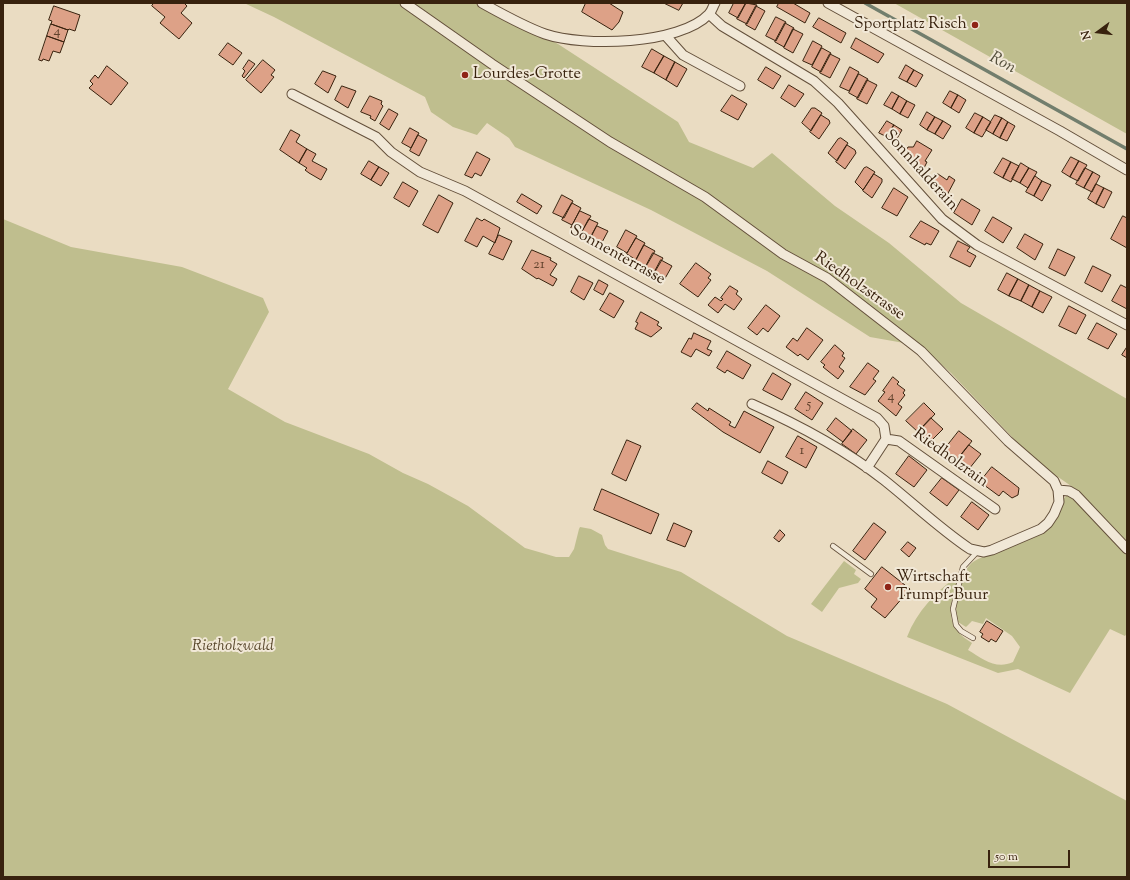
<!DOCTYPE html>
<style>
body{margin:0}
#map{position:relative;width:1130px;height:880px;overflow:hidden;background:#eadcc2;font-family:"Sorts Mill Goudy",serif}
canvas{display:block}
.frame{position:absolute;inset:0;border:4px solid #38220e;pointer-events:none}
.north{position:absolute;left:1078px;top:12px;width:40px;height:40px;-webkit-text-stroke:3px #f1e8d7;paint-order:stroke;rotate:255deg;font-size:11px;font-weight:700;line-height:16px;text-align:center;color:#38220e}
.north::after{content:'';display:block;margin:auto;width:14px;height:18px;background:#38220e;clip-path:polygon(50% 0,100% 100%,50% 72%,0 100%)}
.scale{position:absolute;left:988px;top:850px;width:82px;height:18px;box-sizing:border-box;border:2px solid #38220e;border-top:0;padding-left:5px;font-size:12px;line-height:14px;white-space:nowrap;color:#38220e;-webkit-text-stroke:3px #f1e8d7;paint-order:stroke}
</style>
<div id="map">
<canvas width="1130" height="880"></canvas>
<div class="frame"></div>
<div class="north">N</div>
<div class="scale">50 m</div>
</div>
<script>
const g = document.querySelector('canvas').getContext('2d');
g.lineJoin = 'round';
function fill(path, color) { g.fillStyle = color; g.fill(path, 'evenodd'); }
function trace(path, color, width, dash) { g.strokeStyle = color; g.lineWidth = width; g.lineCap = dash ? 'butt' : 'round'; g.setLineDash(dash || []); g.stroke(path); }
function write(font, color, halo, rows, align = 'center') {
  g.font = font + ' "Sorts Mill Goudy",serif'; g.lineWidth = 4; g.setLineDash([]); g.textBaseline = 'middle'; g.strokeStyle = halo; g.fillStyle = color; for (const [text, x, y, turn = 0] of rows) {
    g.save(); g.translate(x, y); g.rotate((+turn || 0) * Math.PI / 180); g.textAlign = isNaN(turn) ? turn : align; if (halo) g.strokeText(text, 0, 0); g.fillText(text, 0, 0); g.restore();
  }
}
const green = new Path2D(`
 M244 3H479L558 44 678 122 689 142 753 168 772 153 835 206 889 243 961 303 1127 399V545L1074 488 1035 461 951 373 921 346 870 337 767 271 651 210 515 147 509 138 487 123 477 135 453 127 431 112 425 97 274 17Z
 M894 3H1127V134Z
 M3 219 71 247 182 267 263 298 269 312 228 389 285 422 369 454 403 473 428 484 468 506 525 548 556 557H569L574 549 579 529 580 527 591 529 602 535 605 545 608 549 681 572 787 636 947 704 1127 801V877H3Z
 M1067 495H1071L1127 553V633L1125 636 1110 629 1070 693 1018 669 998 673 907 637C917 611 935 593 957 576 958 580 956 586 954 591 948 615 949 629 972 643L968 650C983 659 996 670 1013 662L1020 647 1012 636 986 618 983 624 972 621 966 627 958 622C953 608 959 577 969 566 975 558 985 557 994 553 1013 545 1031 536 1050 527 1058 517 1060 501 1067 495Z
 M844 561 856 570 854 574 861 579 858 583 839 588 822 612 811 604Z`);
const stream = new Path2D(`
 M865 3 1127 149`);
const building = new Path2D(`
 M154 3H184L187 6 181 13 192 23 179 39 160 23 165 17 152 6Z
 M586 3H609L623 12 619 22 612 30 582 12Z
 M664 3H683L679 10Z
 M734 3H746L738 18 729 13Z
 M746 3 757 5 747 24 737 19Z
 M779 3H793L810 13 805 23 777 7Z
 M54 6 80 15 75 31 69 29 68 30 51 24 52 21 49 20Z
 M756 6 765 11 755 30 746 25Z
 M776 17 786 22 776 41 766 36Z
 M819 18 846 33 841 43 813 27Z
 M785 23 794 28 784 47 775 42Z
 M51 24 68 30 64 42 47 36Z
 M793 29 803 34 793 53 784 48Z
 M47 36 64 42 60 53 53 51 49 61 43 59 42 61 39 60Z
 M856 38 884 54 878 63 851 48Z
 M813 41 822 46 812 65 803 61Z
 M228 43 242 53 233 65 219 55Z
 M822 48 831 53 821 72 812 67Z
 M652 49 664 56 654 73 642 67Z
 M830 54 840 59 830 78 820 73Z
 M664 56 675 62 666 80 654 73Z
 M249 60 255 64 244 78 242 76 245 71 243 69Z
 M263 60 275 70 271 75 274 77 261 93 246 80Z
 M675 62 687 69 677 87 666 80Z
 M906 65 914 70 907 82 899 78Z
 M107 66 128 83 111 105 89 88 93 84 90 81 95 75 98 78Z
 M766 67 781 76 773 89 758 80Z
 M850 67 859 72 849 91 840 87Z
 M914 70 923 75 916 87 907 82Z
 M323 71 336 76 328 93 315 84Z
 M859 74 868 79 858 98 849 93Z
 M867 80 877 85 867 104 857 99Z
 M789 85 804 94 795 107 781 98Z
 M342 86 356 91 348 108 335 100Z
 M950 91 958 95 951 108 943 103Z
 M892 92 899 96 892 109 884 105Z
 M732 95 747 104 738 120 721 111Z
 M958 95 966 100 959 113 951 108Z
 M370 96 382 101 381 104 383 106 375 121 370 118 371 116 361 112Z
 M899 96 907 101 900 114 892 109Z
 M907 101 915 105 908 118 900 114Z
 M812 108H815L822 113 811 131 802 123Z
 M389 109 398 114 389 130 380 124Z
 M927 112 935 117 927 130 920 125Z
 M975 113 983 117 974 133 966 128Z
 M821 115 829 120 830 123 819 139 810 132Z
 M995 115 1002 118 993 134 986 130Z
 M935 117 943 121 935 134 927 130Z
 M983 117 991 122 982 137 974 133Z
 M1002 118 1008 122 1000 138 993 134Z
 M887 121 894 125 887 137 879 133Z
 M943 121 951 126 943 139 935 134Z
 M1008 122 1015 126 1007 141 1000 138Z
 M894 125 902 130 895 142 887 137Z
 M410 128 419 133 411 148 402 143Z
 M291 130 300 135 296 142 307 149 299 163 280 150Z
 M418 135 427 140 419 156 410 151Z
 M841 138 848 143 837 161 828 153 838 139Z
 M917 141 932 150 925 161 927 162 923 170 902 157 908 147H913Z
 M847 145 855 150 856 153 845 169 836 162Z
 M307 149 316 154 312 161 327 169 321 180 309 173 305 170 307 168 299 163Z
 M477 152 490 159 481 176 475 173 472 178 465 175Z
 M1071 157 1079 161 1070 177 1062 172Z
 M1003 158 1011 162 1003 178 994 173Z
 M369 161 379 167 371 180 361 174Z
 M1079 161 1087 165 1078 181 1070 177Z
 M1011 162 1019 166 1011 182 1003 178Z
 M1021 163 1029 168 1020 183 1012 179Z
 M379 167 389 173 381 186 371 180Z
 M867 167 875 172 863 190 855 182 864 168Z
 M1029 168 1037 172 1028 188 1020 183Z
 M1085 168 1093 172 1084 188 1076 184Z
 M1093 172 1100 176 1092 192 1084 188Z
 M874 174 882 179V182L872 198 863 191Z
 M938 174 947 180 949 176 955 180 946 197 930 188Z
 M1035 176 1042 181 1034 196 1026 192Z
 M1042 181 1051 185 1042 201 1034 196Z
 M403 182 418 191 409 207 394 198Z
 M1096 184 1104 188 1096 204 1088 199Z
 M894 188 908 197 897 216 882 208Z
 M1104 188 1112 192 1104 208 1096 204Z
 M522 194 542 206 537 214 517 202Z
 M439 195 453 203 438 233 423 225Z
 M562 195 573 201 564 218 553 213Z
 M962 199 980 210 972 225 954 213Z
 M572 203 581 208 572 225 562 220Z
 M580 211 591 216 581 233 571 228Z
 M1123 216 1127 218V248L1111 239Z
 M993 217 1012 228 1003 243 985 231Z
 M477 218 482 221 484 219 500 228 495 243 483 236 477 247 465 241Z
 M589 219 598 223 589 241 580 236Z
 M921 221 939 231 931 245 926 243 925 245 910 237Z
 M597 226 608 231 599 248 588 242Z
 M626 230 637 236 627 253 617 247Z
 M1025 234 1043 244 1035 260 1017 248Z
 M499 235 512 241 503 260 489 254Z
 M636 238 645 243 636 260 627 254Z
 M958 241 970 247 967 251 976 256 970 267 950 257Z
 M644 245 655 251 645 268 635 262Z
 M1058 249 1075 257 1065 276 1049 268Z
 M532 250 551 258 550 260 557 264 550 275 557 279 553 286 538 278 537 279 522 269Z
 M653 253 663 258 653 275 644 270Z
 M661 260 672 266 663 282 652 277Z
 M696 263 711 274 708 278 711 280 698 297 680 284Z
 M1093 266 1111 275 1102 292 1085 283Z
 M1007 273 1018 279 1009 296 998 290Z
 M579 276 593 283 584 300 571 292Z
 M1018 279 1029 285 1021 301 1009 296Z
 M599 280 608 285 603 295 594 290Z
 M1029 285 1040 291 1032 307 1021 301Z
 M1121 285 1127 288V309L1112 301Z
 M730 286 738 291 736 294 742 299 734 310 725 304 718 313 708 305 715 297 721 301 723 299 721 298Z
 M1040 291 1052 297 1043 313 1032 307Z
 M610 293 624 301 614 318 600 310Z
 M766 305 780 316 768 332 763 328 757 335 748 328Z
 M1069 306 1086 315 1076 334 1059 326Z
 M641 312 659 322 657 325 662 328 651 337 635 329 638 323 636 322Z
 M1097 323 1117 334 1108 349 1088 339Z
 M807 328 823 340 808 360 800 354 798 356 786 347 793 338 797 341Z
 M694 333 711 341 707 349 712 351 709 356 696 349 691 357 681 352 689 338 691 339Z
 M835 345 844 353 842 356 845 358 839 367 844 371 838 379 823 367 825 365 821 362Z
 M1127 347V358L1122 355Z
 M727 351 751 365 743 379 727 370 725 373 717 368Z
 M868 363 879 371 873 379 876 381 865 395 850 387Z
 M773 373 791 384 782 400 763 390Z
 M893 377 899 382 897 384 905 390 903 393 905 395 898 404 902 407 896 416 878 401 885 392 883 391Z
 M806 392 823 403 812 420 795 409Z
 M697 403 708 411 709 408 731 422 729 425 735 428 744 411 774 427 760 453 723 432 692 409Z
 M924 403 935 414 918 432 906 421Z
 M836 418 852 431 843 442 827 430Z
 M931 418 943 429 929 443 918 432Z
 M853 429 867 440 856 454 842 444Z
 M959 431 972 441 957 460 944 450Z
 M798 436 817 447 806 468 786 457Z
 M627 440 641 446 626 481 612 474Z
 M969 445 981 454 969 469 957 460Z
 M909 456 927 470 914 487 896 474Z
 M768 461 788 472 782 484 762 473Z
 M992 467 1019 488 1018 495 1012 498 1003 491 999 496 980 482Z
 M942 478 959 490 947 506 930 493Z
 M602 489 659 514 651 534 594 510Z
 M972 502 989 515 978 530 961 517Z
 M674 523 692 531 685 547 667 540Z
 M874 523 886 532 865 560 853 551Z
 M780 530 785 535 779 542 774 538Z
 M908 542 916 548 909 557 901 550Z
 M882 567 910 589 885 618 871 607 877 599 865 589Z
 M987 621 1003 631 996 642 991 639 989 642 981 637 983 634 980 632Z`);
const service = new Path2D(`
 M833 546 871 574
 M973 638 961 631 956 625 953 609 963 567 977 552`);
const minor = new Path2D(`
 M405 3 492 64 610 142 705 197 783 254 827 278 921 351 1008 441 1054 481 1058 490 1059 502 1054 514 1048 523 1041 529 992 550 984 552 970 549C940 529 913 503 884 480 844 449 799 425 752 404
 M482 3C502 14 523 26 545 34 583 47 680 45 709 14 712 11 713 6 715 3
 M828 3 1060 131 1127 170
 M709 14 722 26 814 81 838 103 942 219 977 245 1127 325
 M666 36 683 55 740 86
 M292 94 376 137 391 152 420 172 465 191 877 418 884 426 886 439 867 468
 M886 439 899 441 995 509
 M1058 490 1069 491 1076 495 1127 549`);
const markers = [
 [975,25,4,"#8f2418"],
 [465,75,4,"#8f2418"],
 [888,587,4,"#8f2418"]
];
const numberNames = [
 ["4",57,33],
 ["21",539,266],
 ["4",891,398],
 ["5",809,406],
 ["1",802,452]
];
const poiNames = [
 ["Sportplatz Risch",967,25,"right"],
 ["Lourdes-Grotte",473,75],
 ["Wirtschaft",896,578],
 ["Trumpf-Buur",896,596]
];
const streetNames = [
 ["Sonnhalderain",920,171,48],
 ["Sonnenterrasse",617,256,29],
 ["Riedholzstrasse",859,287,35],
 ["Riedholzrain",950,459,36]
];
const parkNames = [
 ["Rietholzwald",233,647]
];
const waterNames = [
 ["Ron",1002,64,29]
];
fill(green, '#bfbe8e');
trace(stream, '#727e6d', 3.5);
fill(building, '#dda187');
trace(building, '#38220e', 1);
trace(service, '#64503b', 6);
trace(minor, '#64503b', 11);
trace(service, '#f1e8d7', 4.5);
trace(minor, '#f1e8d7', 9);
for (const [x, y, r, color] of markers) { const dot = new Path2D(); dot.arc(x, y, r, 0, 2 * Math.PI); g.fillStyle = color; g.fill(dot); trace(dot, '#f1e8d7', 1.5); }
write('14px', '#61422c', null, numberNames);
write('16px', '#38220e', '#f1e8d7', poiNames, 'left');
write('16px', '#38220e', '#f1e8d7', streetNames);
write('italic 16px', '#5a492e', '#f1e8d7', parkNames);
write('italic 17px', '#55503d', '#f1e8d7', waterNames);
</script>
